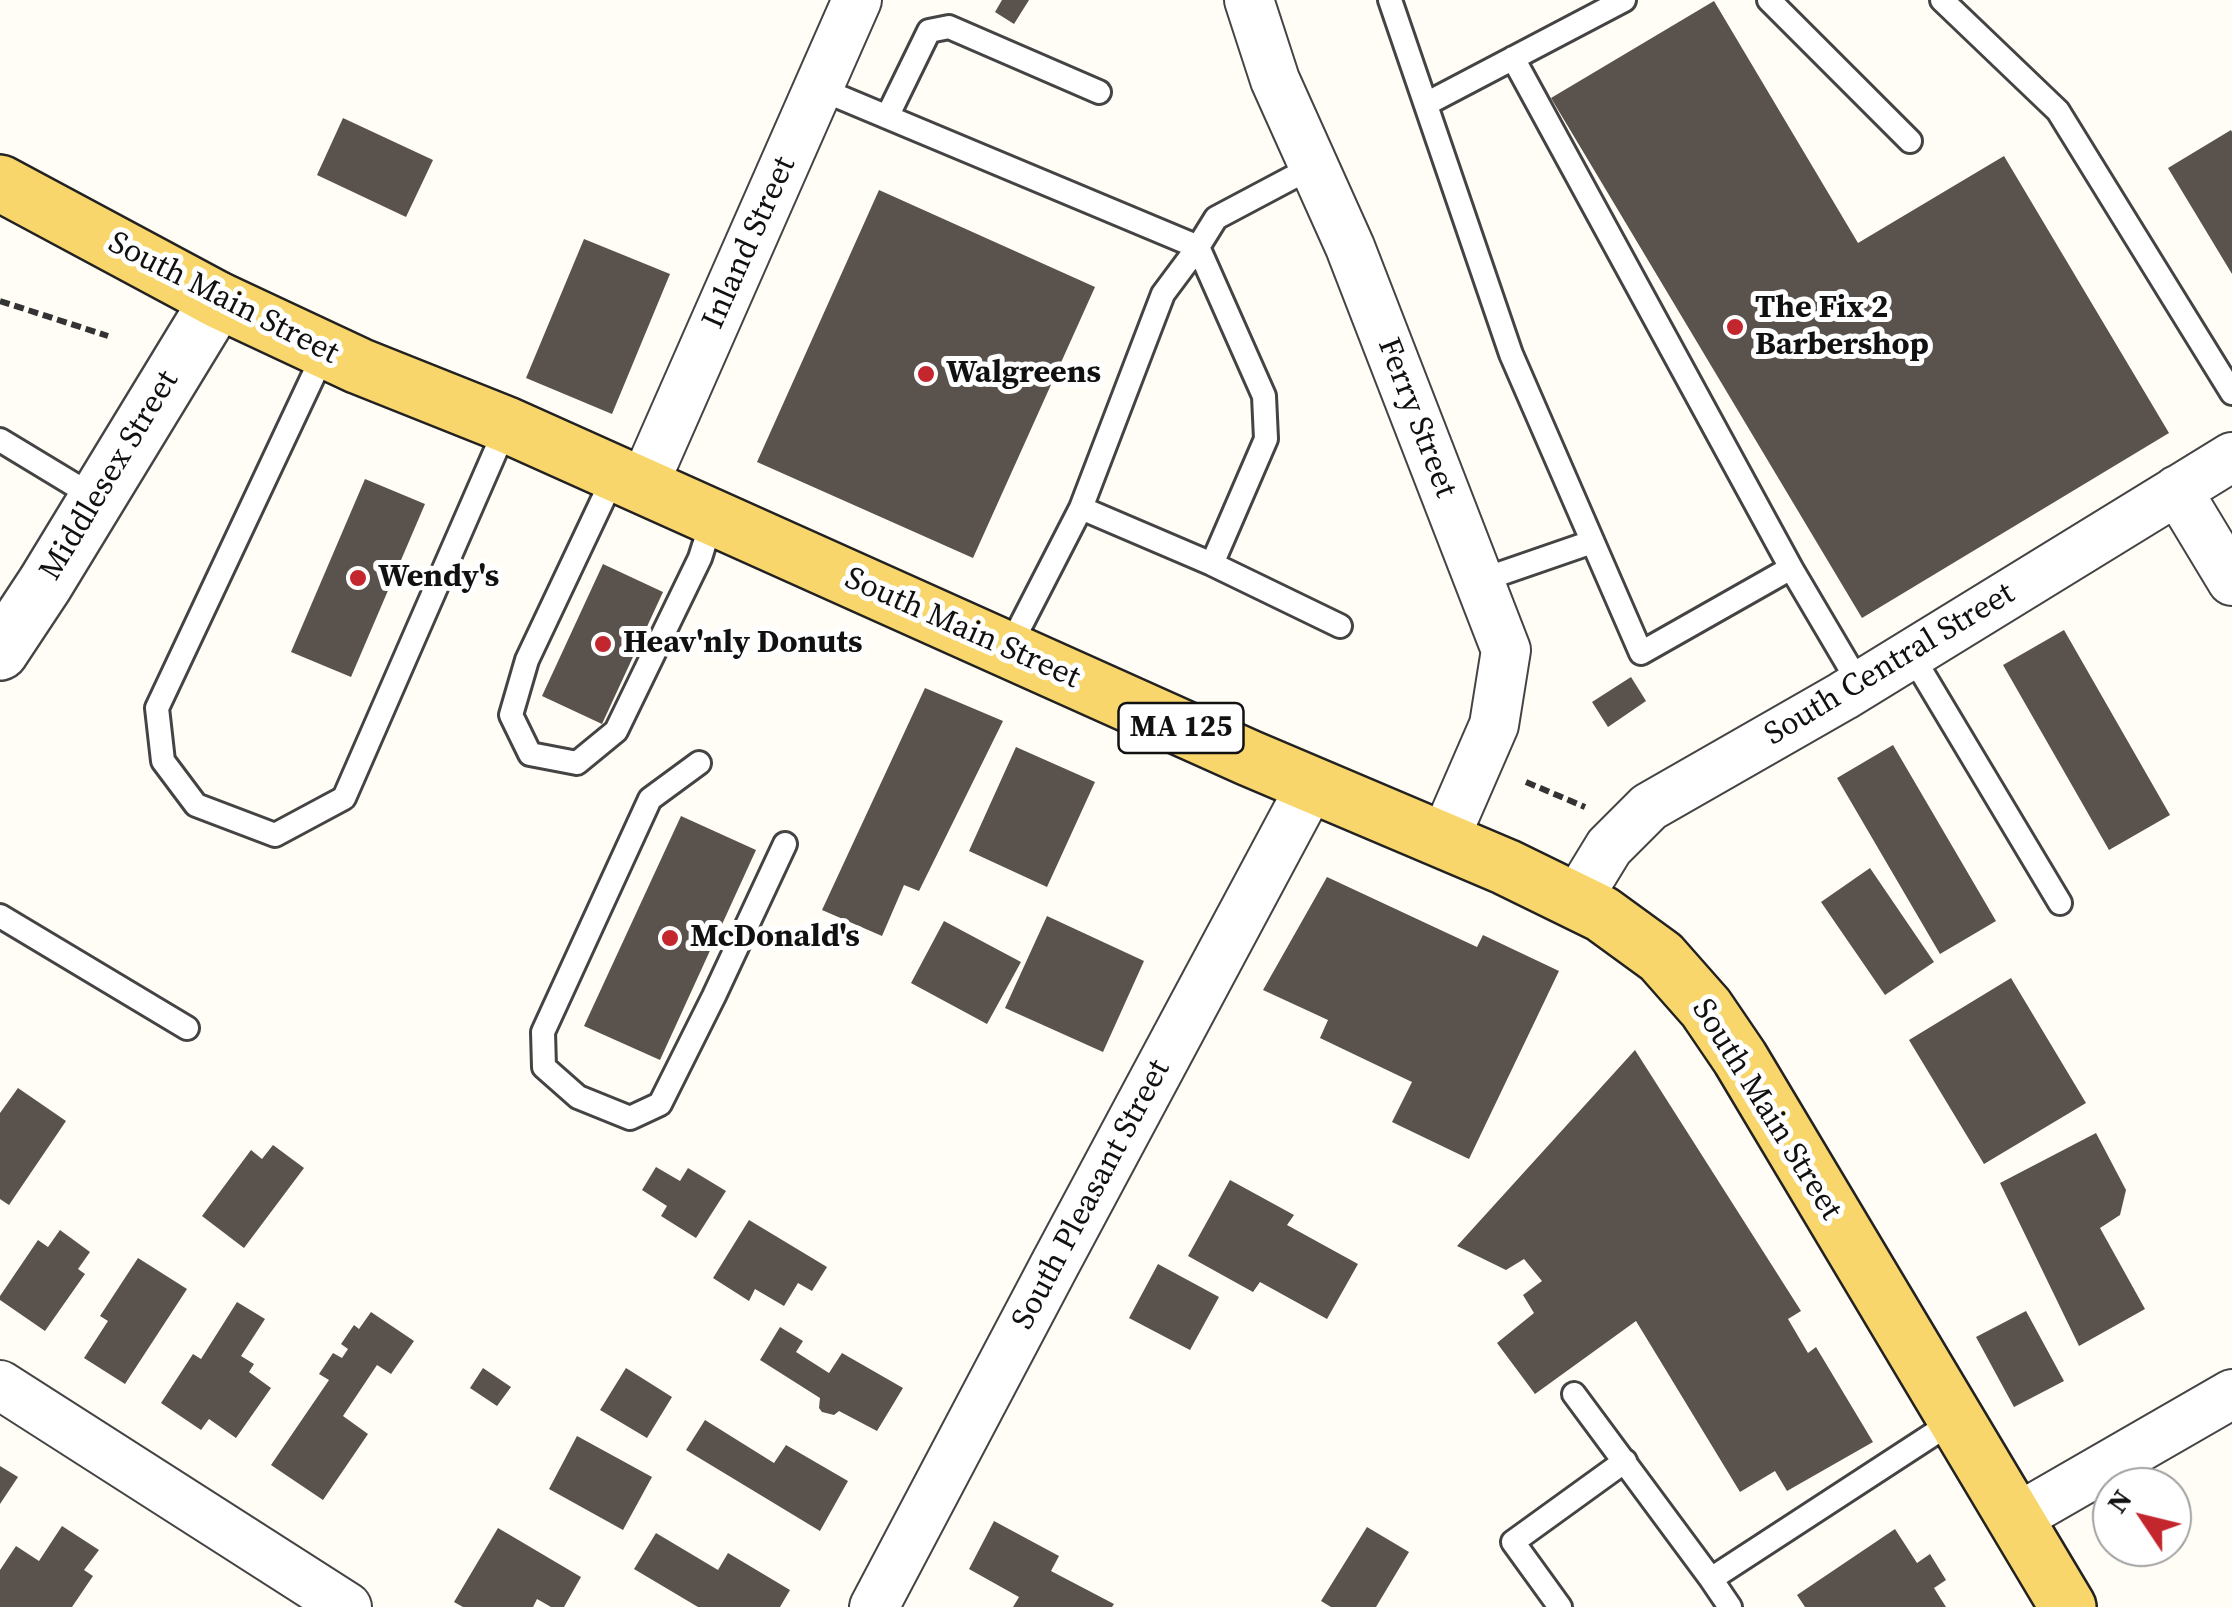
<!DOCTYPE html>
<style>
body{margin:0}
#map{position:relative;width:2232px;height:1607px;overflow:hidden;background:#fffdf5;font-family:"Source Serif 4",serif}
canvas{display:block}
.north{position:absolute;left:2092px;top:1467px;width:100px;height:100px;box-sizing:border-box;background:#fff;border:2px solid #a0a0a0;border-radius:50%;rotate:305deg;font-size:28px;font-weight:700;line-height:40px;text-align:center;color:#111}
.north::after{content:'';display:block;margin:auto;width:35px;height:45px;background:#c4262e;clip-path:polygon(50% 0,100% 100%,50% 72%,0 100%)}
</style>
<div id="map">
<canvas width="2232" height="1607"></canvas>
<div class="north">N</div>
</div>
<script>
const g = document.querySelector('canvas').getContext('2d');
g.lineJoin = 'round';
function fill(path, color) { g.fillStyle = color; g.fill(path, 'evenodd'); }
function trace(path, color, width, dash) { g.strokeStyle = color; g.lineWidth = width; g.lineCap = dash ? 'butt' : 'round'; g.setLineDash(dash || []); g.stroke(path); }
function write(font, color, halo, rows, align = 'center') {
  g.font = font + ' "Source Serif 4",serif'; g.lineWidth = 10; g.setLineDash([]); g.textBaseline = 'middle'; g.strokeStyle = halo; g.fillStyle = color; for (const [text, x, y, turn = 0] of rows) {
    g.save(); g.translate(x, y); g.rotate((+turn || 0) * Math.PI / 180); g.textAlign = isNaN(turn) ? turn : align; if (halo) g.strokeText(text, 0, 0); g.fillText(text, 0, 0); g.restore();
  }
}
const building = new Path2D(`
 M1002 0H1029L1014 24 995 12Z
 M1714 1 1858 243 2004 156 2169 433 1862 618 1551 98Z
 M343 118 433 160 406 217 317 175Z
 M2231 130 2232 132V274L2168 168Z
 M879 190 1095 287 973 558 757 462Z
 M584 239 670 274 612 414 526 378Z
 M365 479 425 504 351 677 291 652Z
 M603 564 663 592 602 724 542 696Z
 M2064 630 2170 815 2109 850 2003 665Z
 M1631 677 1646 701 1608 727 1592 702Z
 M925 688 1003 721 919 891 904 885 882 936 822 910Z
 M1893 745 1996 921 1940 954 1837 778Z
 M1016 747 1095 782 1047 887 969 851Z
 M681 816 756 850 660 1060 584 1026Z
 M1870 868 1934 962 1885 995 1821 902Z
 M1327 877 1477 947 1483 935 1559 971 1469 1159 1392 1122 1412 1082 1320 1038 1328 1020 1263 990Z
 M1047 916 1144 961 1103 1052 1005 1008Z
 M944 921 1021 962 987 1024 911 983Z
 M2011 978 2086 1103 1984 1164 1909 1040Z
 M1635 1050 1801 1311 1788 1319 1808 1353 1816 1347 1873 1442 1787 1491 1775 1471 1740 1492 1636 1321 1535 1394 1497 1343 1534 1313 1523 1295 1542 1281 1524 1259 1506 1270 1457 1246Z
 M18 1088 66 1121 9 1205 0 1199V1113Z
 M2096 1133 2126 1190 2120 1215 2100 1228 2145 1309 2079 1346 2000 1183Z
 M273 1145 304 1168 244 1248 202 1216 251 1150 262 1159Z
 M656 1167 680 1181 688 1168 726 1191 696 1238 661 1216 667 1206 642 1190Z
 M1230 1180 1294 1215 1287 1225 1358 1264 1327 1319 1260 1282 1253 1292 1188 1256Z
 M749 1220 827 1267 812 1291 798 1283 784 1306 755 1289 749 1301 713 1278Z
 M60 1230 90 1252 78 1269 85 1274 45 1331 0 1300V1296L38 1240 48 1247Z
 M138 1258 187 1289 125 1384 84 1358 108 1321 100 1316Z
 M1158 1264 1219 1297 1190 1350 1129 1318Z
 M237 1302 265 1319 241 1356 254 1364 249 1372 271 1388 236 1438 209 1419 201 1430 161 1403 193 1354 201 1359Z
 M2026 1311 2064 1381 2014 1407 1976 1337Z
 M371 1312 414 1341 391 1374 377 1365 343 1416 368 1434 323 1500 271 1465 329 1380 319 1374 333 1353 342 1358 348 1349 341 1344 354 1325 359 1329Z
 M780 1327 803 1341 796 1352 829 1373 842 1353 903 1388 877 1431 839 1411 834 1415 822 1412 819 1408 820 1398 760 1360Z
 M483 1368 511 1387 497 1406 470 1388Z
 M626 1368 672 1397 647 1438 600 1410Z
 M705 1420 774 1463 786 1445 848 1481 820 1531 686 1450Z
 M577 1436 652 1477 623 1530 549 1489Z
 M0 1466 18 1477 0 1504Z
 M994 1521 1059 1556 1051 1571 1114 1604 1112 1607H1013L1019 1597 969 1569Z
 M62 1526 99 1550 84 1570 93 1576 72 1607H0V1570L16 1546 39 1561Z
 M1367 1527 1409 1552 1376 1607H1331L1321 1601Z
 M498 1528 581 1577 564 1607H551L537 1599 533 1607H463L454 1602Z
 M1895 1529 1917 1563 1930 1554 1946 1580 1934 1588 1946 1607H1805L1797 1595Z
 M656 1533 718 1570 728 1553 790 1590 780 1607H698L634 1569Z`);
const path = new Path2D(`
 M0 301 108 336
 M1526 782 1585 807`);
const service = new Path2D(`
 M1390 0 1511 354 1641 653 1791 568 1513 58
 M1769 0 1910 141
 M1942 0 2058 111 2232 393
 M818 88 1198 247 1216 218 1314 166
 M1426 104 1624 0
 M887 117 929 31 949 27 1099 92
 M325 351 157 708 163 761 196 805 275 835 344 798 507 425
 M0 440 96 498
 M615 474 527 660 511 715 530 754 577 763 616 731 700 558 713 517
 M1212 564 1340 626
 M1791 568 1860 685
 M1479 581 1592 542
 M1008 650 1081 508 1212 564 1266 439 1264 396 1198 247 1163 294 1081 508
 M1911 654 2060 903
 M699 763 650 799 543 1032 544 1067 578 1097 630 1118 660 1104 714 996 785 844
 M0 916 187 1028
 M1574 1394 1711 1579
 M1560 1607 1513 1542 1625 1461
 M1730 1607 1711 1579 1955 1420`);
const minor = new Path2D(`
 M1249 0 1275 80 1350 247 1506 650 1494 725 1444 840
 M643 486 857 0
 M2177 490 2232 581
 M1576 901 1609 847 1649 807 1843 696 2232 457
 M0 1385 347 1607
 M2015 1519 2232 1394
 M874 1607 1054 1266 1312 784`);
const tertiary = new Path2D(`
 M0 652 45 584 218 300`);
const primary = new Path2D(`
 M0 183 218 300 359 366 507 425 1249 758 1506 867 1602 914 1661 957 1706 1008 1740 1058 2068 1607`);
const markers = [
 [1735,327,10,"#c4262e"],
 [926,374,10,"#c4262e"],
 [358,578,10,"#c4262e"],
 [603,644,10,"#c4262e"],
 [670,938,10,"#c4262e"]
];
const shields = [
 [1181,728,125]
];
const shieldNames = [
 ["MA 125",1181,728]
];
const streetNames = [
 ["Inland Street",750,243,-66],
 ["South Main Street",223,299,27],
 ["Ferry Street",1416,418,69],
 ["Middlesex Street",110,476,-59],
 ["South Main Street",962,629,24],
 ["South Central Street",1890,665,-31],
 ["South Main Street",1766,1110,58],
 ["South Pleasant Street",1092,1195,-62]
];
const poiNames = [
 ["The Fix 2",1755,309],
 ["Barbershop",1755,346],
 ["Walgreens",946,374],
 ["Wendy's",378,578],
 ["Heav'nly Donuts",623,644],
 ["McDonald's",690,938]
];
fill(building, '#5a524d');
trace(service, '#444', 28);
trace(minor, '#444', 52);
trace(tertiary, '#444', 60);
trace(primary, '#222', 60);
trace(path, '#333', 6, [10, 5]);
trace(service, '#fff', 22);
trace(minor, '#fff', 48);
trace(tertiary, '#fff', 55);
trace(primary, '#f9d66b', 55);
for (const [x, y, r, color] of markers) { const dot = new Path2D(); dot.arc(x, y, r, 0, 2 * Math.PI); g.fillStyle = color; g.fill(dot); trace(dot, '#fff', 4); }
for (const [x, y, w] of shields) { const box = new Path2D(); box.roundRect(x - w / 2, y - 25, w, 50, 8); g.fillStyle = '#fff'; g.fill(box); trace(box, '#111', 2.5); }
write('bold 30px', '#111', null, shieldNames);
write('32px', '#111', '#fff', streetNames);
write('bold 32px', '#111', '#fff', poiNames, 'left');
</script>
